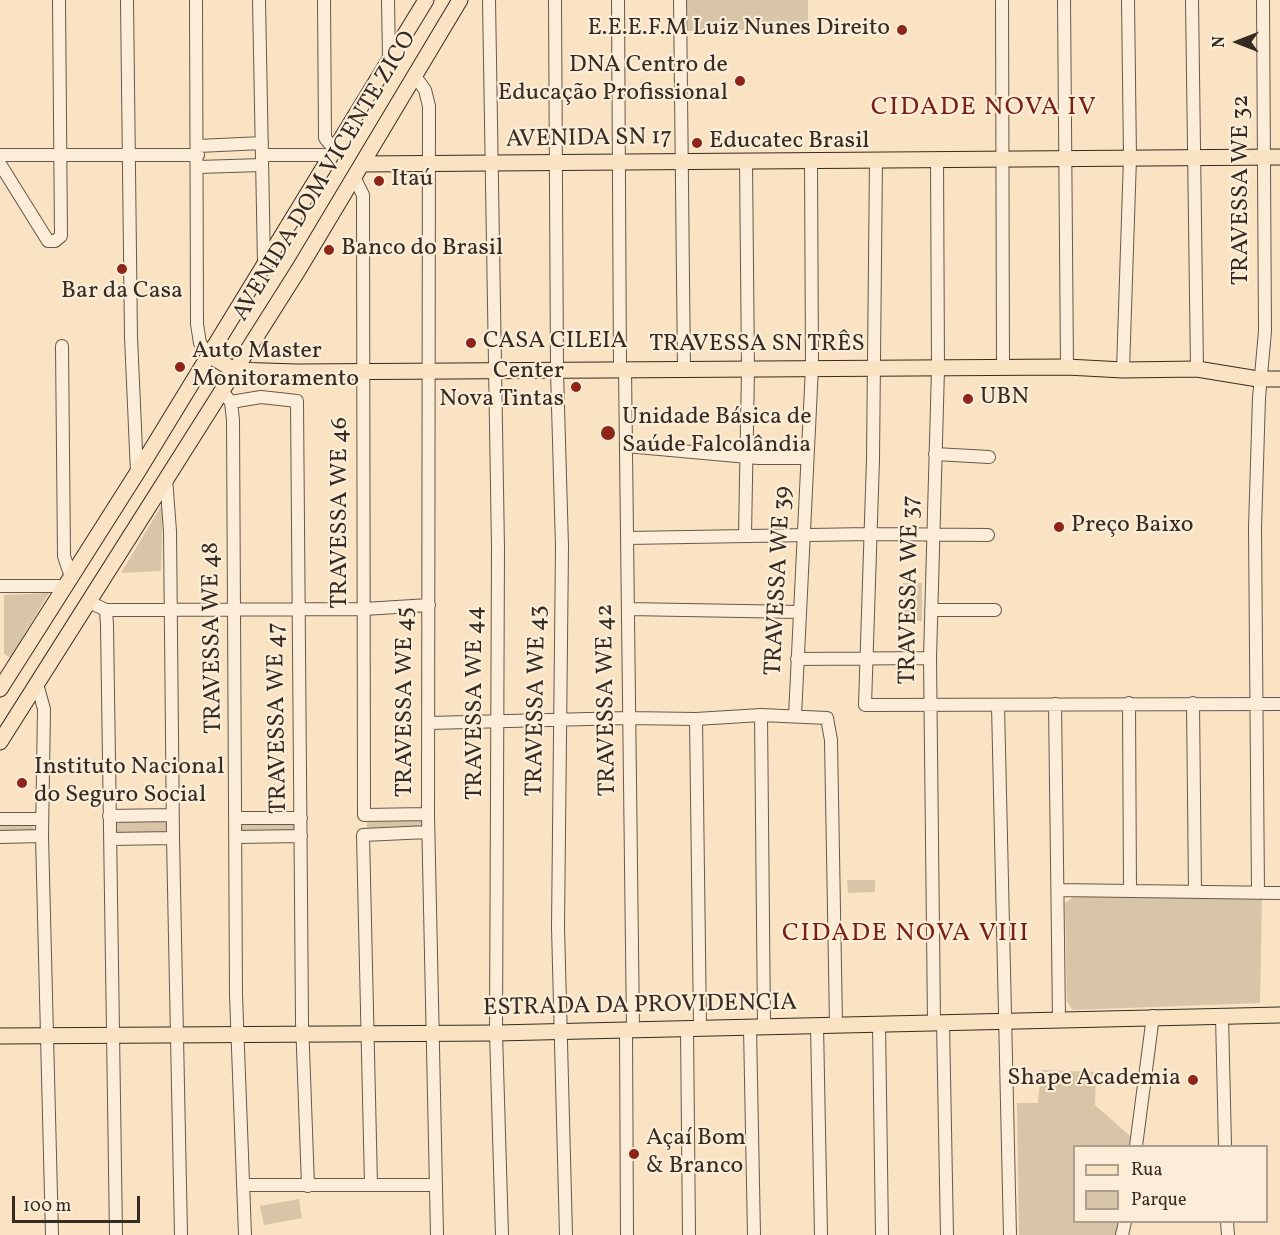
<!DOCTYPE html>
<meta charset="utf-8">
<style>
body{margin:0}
#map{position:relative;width:1280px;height:1235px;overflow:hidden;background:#f9e3c2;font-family:Vollkorn,serif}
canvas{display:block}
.legend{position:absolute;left:1073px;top:1145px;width:195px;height:78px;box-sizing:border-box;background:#fbedd7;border:2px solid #ac9f8f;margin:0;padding:8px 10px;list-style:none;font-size:18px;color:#362b23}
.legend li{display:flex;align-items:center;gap:12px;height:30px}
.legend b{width:30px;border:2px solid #ac9f8f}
.north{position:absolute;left:1208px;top:12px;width:60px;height:60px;-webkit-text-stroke:4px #fbedd7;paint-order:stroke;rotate:270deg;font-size:16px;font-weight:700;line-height:24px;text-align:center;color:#362b23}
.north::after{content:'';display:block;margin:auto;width:21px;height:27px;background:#362b23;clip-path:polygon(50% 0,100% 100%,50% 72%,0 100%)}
.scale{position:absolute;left:12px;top:1196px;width:128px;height:27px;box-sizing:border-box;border:3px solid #362b23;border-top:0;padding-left:8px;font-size:18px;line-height:21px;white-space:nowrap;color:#362b23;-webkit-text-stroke:4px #fbedd7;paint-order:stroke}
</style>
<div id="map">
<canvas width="1280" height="1235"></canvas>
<ul class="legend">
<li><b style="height:8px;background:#f9e3c2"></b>Rua</li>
<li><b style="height:16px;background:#d8c4a7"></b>Parque</li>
</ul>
<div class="north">N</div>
<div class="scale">100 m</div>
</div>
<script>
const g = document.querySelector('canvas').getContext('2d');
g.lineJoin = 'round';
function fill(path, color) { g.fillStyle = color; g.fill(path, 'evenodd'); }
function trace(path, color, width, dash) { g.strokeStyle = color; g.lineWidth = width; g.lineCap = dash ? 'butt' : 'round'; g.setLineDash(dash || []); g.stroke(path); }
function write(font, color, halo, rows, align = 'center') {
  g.font = font + ' Vollkorn,serif'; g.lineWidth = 4.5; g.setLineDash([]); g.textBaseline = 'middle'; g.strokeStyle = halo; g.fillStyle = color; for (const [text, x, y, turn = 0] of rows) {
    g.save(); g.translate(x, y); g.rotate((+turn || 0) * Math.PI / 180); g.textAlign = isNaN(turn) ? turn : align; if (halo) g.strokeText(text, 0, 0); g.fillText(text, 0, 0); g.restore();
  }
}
const green = new Path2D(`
 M685 0H808V29L685 31Z
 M163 503 161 571 121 573Z
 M903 583H922V621H903Z
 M49 593 10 658 4 654V595Z
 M236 818H301V836L237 837Z
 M367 819H422L423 830H367Z
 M169 820V834H114L113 821Z
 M0 822 33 823V835L0 834Z
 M847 880H875V892L848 893Z
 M1075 896 1262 898 1260 1003 1073 1010 1067 1002 1065 903Z
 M1041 1070 1096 1072 1095 1105 1130 1136 1129 1146H1074V1222H1119L1117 1235H1019L1017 1103H1038Z
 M299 1199 302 1218 264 1225 260 1206Z`);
const minor = new Path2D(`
 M127 0 131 337 137 473
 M196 0 197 324 200 343 209 355
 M259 0 264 264
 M324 0 325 138 334 149
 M388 0 389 58
 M489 0 498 548 496 1033 502 1235
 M555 0 557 371 562 547 558 927 566 1235
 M618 0 620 369
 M680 0 684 369
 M1002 0 1003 368
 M1064 0 1067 367
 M1192 0 1197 369
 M415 76 425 90 429 106 428 814 437 1235
 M198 146 262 143
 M0 155H198
 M262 155H330
 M876 160 873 459 865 705 1280 704
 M0 164 48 241H55L61 236 59 0
 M198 167 262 165
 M354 177 363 195 364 815 428 814
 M62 346 64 556 71 577
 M625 369 633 1030
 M1123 370 1130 158 1128 0
 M226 396 231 402 233 420 236 995 245 1235
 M231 402 261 397 297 401 302 1021 308 1186
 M626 446 759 458H807
 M935 454 989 457
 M166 478 170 531 173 838 181 1235
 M745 535 748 370 746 161
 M627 538 870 534 988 535
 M0 586H65
 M89 602 106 610 107 625 116 1235
 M628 609 799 612
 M106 610 364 609 429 605
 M931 610H995
 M797 659 930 658
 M37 684 44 709 42 836 52 1235
 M1129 703 1130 891
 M1193 703 1195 892
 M1055 704 1059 1019
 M998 705 1010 1235
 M761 715 764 1026
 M795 716 812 367 811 159
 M696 719 700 1028
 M428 723 629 718 696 719 761 715 827 718 831 740 836 1024
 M109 816 172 815
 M236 818H301
 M0 819H42
 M0 837 42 836
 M237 837 301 836
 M110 839 173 838
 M1058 890 1280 893
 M1258 893 1255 528 1259 398 1265 331 1263 0
 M1222 1016 1225 1146
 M934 1022 930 658 938 369 937 159
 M943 1022 947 1235
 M879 1023 882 1235
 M817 1025 821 1235
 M750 1027 754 1235
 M687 1028 689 1235
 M626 1030 627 1235
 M1136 1146 1153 1016
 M243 1185H435
 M371 1185 363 835 428 832
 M1227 1222 1228 1235
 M1122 1235 1125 1222`);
const major = new Path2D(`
 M362 164 1280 157
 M209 355 234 370 297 372 1067 367 1123 370 1197 369 1258 379H1280
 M0 689 137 473 426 0
 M0 742 299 269 460 0
 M0 1036 496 1033 1280 1015`);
const markers = [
 [902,30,6,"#8f2418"],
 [740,81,6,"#8f2418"],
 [697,143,6,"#8f2418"],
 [379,181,6,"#8f2418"],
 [329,250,6,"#8f2418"],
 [122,269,6,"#8f2418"],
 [471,343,6,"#8f2418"],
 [180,367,6,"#8f2418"],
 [576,387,6,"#8f2418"],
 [968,399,6,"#8f2418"],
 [608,433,8,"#8f2418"],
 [1059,527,6,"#8f2418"],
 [22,783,6,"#8f2418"],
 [1193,1080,6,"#8f2418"],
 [634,1154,6,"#8f2418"]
];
const poiNames = [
 ["E.E.E.F.M Luiz Nunes Direito",890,30,"right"],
 ["DNA Centro de",728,67,"right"],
 ["Educação Profissional",728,95,"right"],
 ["Educatec Brasil",709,143],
 ["Itaú",391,181],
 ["Banco do Brasil",341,250],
 ["Bar da Casa",122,293,"center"],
 ["CASA CILEIA",483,343],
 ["Auto Master",192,353],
 ["Monitoramento",192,381],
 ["Center",564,373,"right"],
 ["Nova Tintas",564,401,"right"],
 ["UBN",980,399],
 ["Unidade Básica de",622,419],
 ["Saúde Falcolândia",622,447],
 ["Preço Baixo",1071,527],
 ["Instituto Nacional",34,769],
 ["do Seguro Social",34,797],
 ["Shape Academia",1181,1080,"right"],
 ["Açaí Bom",646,1140],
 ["& Branco",646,1168]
];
const streetNames = [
 ["AVENIDA SN 17",589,140,-1],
 ["AVENIDA DOM VICENTE ZICO",326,177,-59],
 ["TRAVESSA WE 32",1243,190,-90],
 ["TRAVESSA SN TRÊS",757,346],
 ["TRAVESSA WE 46",342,513,-90],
 ["TRAVESSA WE 39",780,581,-87],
 ["TRAVESSA WE 37",911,590,-89],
 ["TRAVESSA WE 48",214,638,-91],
 ["TRAVESSA WE 42",608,700,-91],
 ["TRAVESSA WE 43",538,701,-89],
 ["TRAVESSA WE 45",407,702,-90],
 ["TRAVESSA WE 44",477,703,-90],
 ["TRAVESSA WE 47",279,718,-91],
 ["ESTRADA DA PROVIDENCIA",640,1007,-1]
];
const neighbourhoodNames = [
 ["CIDADE NOVA IV",984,109],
 ["CIDADE NOVA VIII",906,935]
];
fill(green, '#d8c4a7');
trace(minor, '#67594b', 14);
trace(major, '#362b23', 17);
trace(minor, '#fbedd7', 12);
trace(major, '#f9e3c2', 15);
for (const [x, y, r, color] of markers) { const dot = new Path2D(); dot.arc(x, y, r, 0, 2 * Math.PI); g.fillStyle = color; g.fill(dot); trace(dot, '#fbedd7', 2); }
write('24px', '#362b23', '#fbedd7', poiNames, 'left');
write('24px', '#362b23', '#fbedd7', streetNames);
g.letterSpacing = '1.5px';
write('26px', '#7a1f14', '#fbedd7', neighbourhoodNames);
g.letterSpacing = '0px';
</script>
